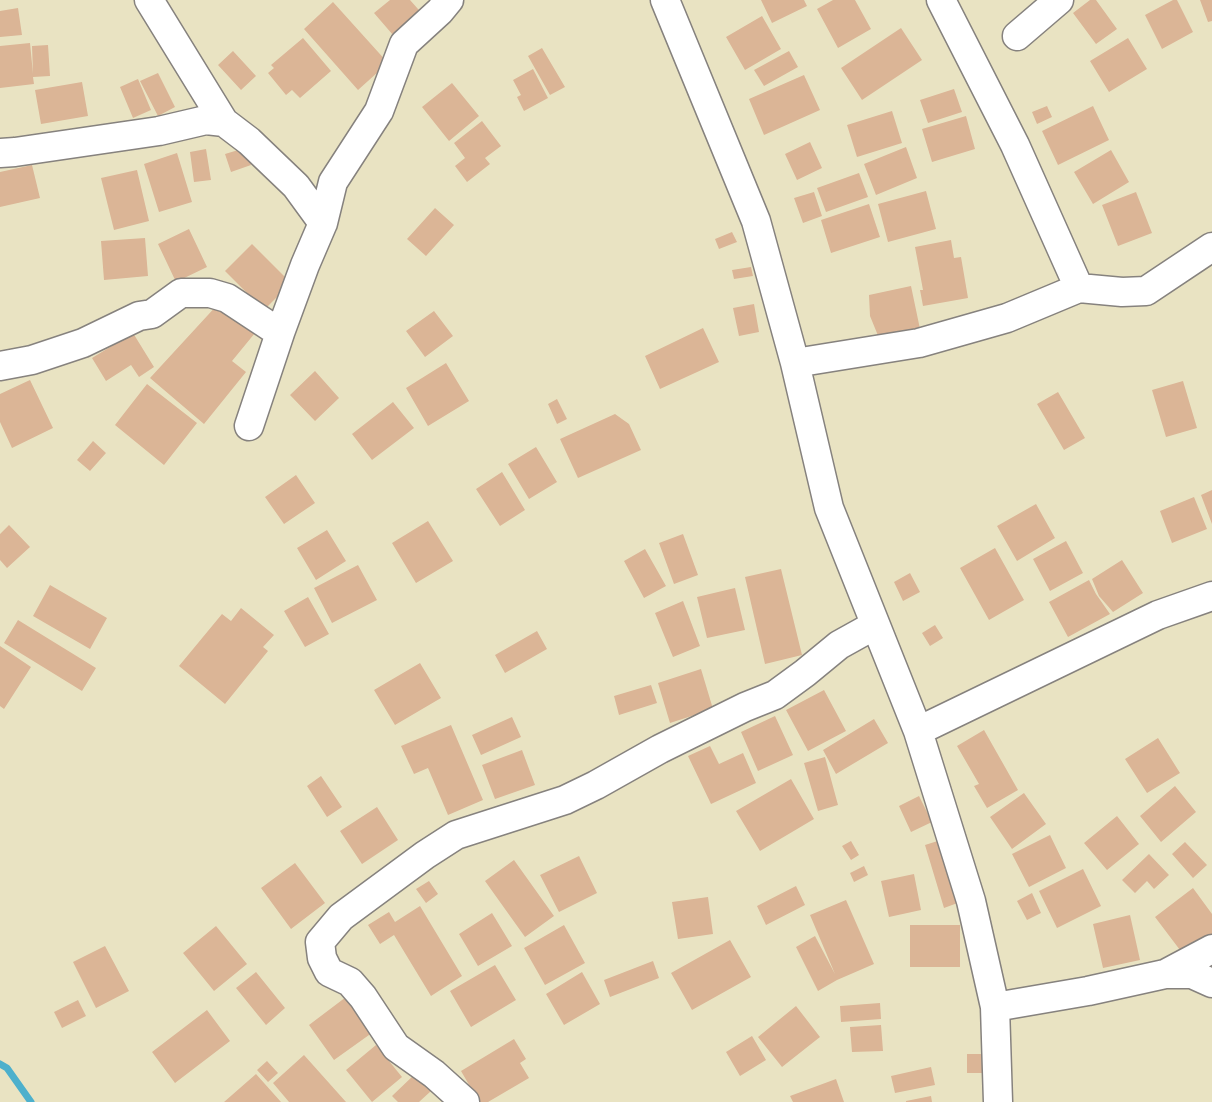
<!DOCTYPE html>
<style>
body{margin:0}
canvas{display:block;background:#e9e3c2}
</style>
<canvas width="1212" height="1102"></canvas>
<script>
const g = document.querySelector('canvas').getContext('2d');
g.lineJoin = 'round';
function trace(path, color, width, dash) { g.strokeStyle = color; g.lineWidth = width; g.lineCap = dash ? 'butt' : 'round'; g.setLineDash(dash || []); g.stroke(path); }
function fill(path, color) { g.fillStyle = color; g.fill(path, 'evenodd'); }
const stream = new Path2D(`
 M0 1064 7 1068 31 1102`);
const building = new Path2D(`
 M390 0H410L426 18 399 42 374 13Z
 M761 0H804L807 6 772 23Z
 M833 0H855L871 29 838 48 817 9Z
 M1090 0H1096L1117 29 1096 44 1073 13Z
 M1173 0H1177L1193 32 1162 49 1145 15Z
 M1200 0H1212V21L1208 22Z
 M333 2 388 63 358 90 304 29Z
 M18 8 22 35 0 37V11Z
 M762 16 781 49 745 70 726 37Z
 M901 28 922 60 862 100 841 68Z
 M303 38 331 71 300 98 292 90 286 95 268 73 274 68 271 65Z
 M1128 38 1147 69 1109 92 1090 61Z
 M30 43 33 74 32 46 48 45 50 76 33 77 34 84 0 88V46Z
 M542 48 565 87 550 95 528 56Z
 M233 51 256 76 241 90 218 65Z
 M789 51 798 67 764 86 754 70Z
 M533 69 548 98 524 111 517 97 521 95 513 80Z
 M158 73 175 107 158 116 140 81Z
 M804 75 820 110 764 135 749 99Z
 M138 79 151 110 133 118 120 87Z
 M82 82 88 116 41 124 35 90Z
 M452 83 479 116 449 141 422 107Z
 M954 89 962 112 928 123 920 100Z
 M1047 106 1052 117 1037 124 1032 112Z
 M1093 106 1109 140 1058 165 1042 131Z
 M892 111 902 143 857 157 847 125Z
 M966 116 975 149 932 162 922 129Z
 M482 121 501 146 485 158 490 164 467 182 455 166 465 158 454 143Z
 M810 142 822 168 797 180 785 154Z
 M906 147 917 178 876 195 864 164Z
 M245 148 251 165 231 172 225 154Z
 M206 149 211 180 194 182 190 152Z
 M1111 150 1129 182 1093 204 1074 172Z
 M177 153 192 202 159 212 144 164Z
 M32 165 40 198 0 207V172Z
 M137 170 149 221 114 230 101 178Z
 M859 173 868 197 826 212 817 188Z
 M926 191 936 229 888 242 878 204Z
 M814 192 822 216 803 223 794 198Z
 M1136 192 1152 233 1118 246 1102 205Z
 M869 204 880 237 831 253 821 220Z
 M435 208 454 225 426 256 407 239Z
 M189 229 207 267 176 282 158 244Z
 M732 232 737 242 719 249 715 239Z
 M145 238 148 276 104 280 101 241Z
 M951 240 954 258 961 257 968 298 923 306 920 290H923L915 247Z
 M252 244 291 283 264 310 225 271Z
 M751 267 753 276 734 279 732 270Z
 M911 286 920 329 879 338 870 316 869 295Z
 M219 303 255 333 232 361 246 372 204 424 150 378Z
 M754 304 759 332 739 336 733 308Z
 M434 311 453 336 425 357 406 331Z
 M703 328 719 362 660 389 645 356Z
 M133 333 154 367 139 377 131 365 106 381 92 358Z
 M446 363 469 401 428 426 406 388Z
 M315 371 339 398 315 421 290 395Z
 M30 380 53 428 12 448 0 422V394Z
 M1183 381 1197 428 1166 437 1152 390Z
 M147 384 197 423 164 465 115 425Z
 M1058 392 1085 438 1064 450 1037 404Z
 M557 399 567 419 557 424 548 404Z
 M393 402 414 428 372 460 352 434Z
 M615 414 629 424 641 450 578 478 560 439Z
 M93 441 106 453 90 471 77 460Z
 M536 447 557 482 529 499 508 464Z
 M502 472 525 510 500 526 476 489Z
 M296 475 315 503 284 524 265 497Z
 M1212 490V524L1201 495Z
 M1194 497 1207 529 1172 543 1160 511Z
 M1036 504 1055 538 1017 561 997 526Z
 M428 521 453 561 416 583 392 543Z
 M9 525 30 547 7 568 0 560V534Z
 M327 530 346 561 316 580 297 548Z
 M683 534 698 575 674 584 659 543Z
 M1066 541 1083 573 1050 591 1033 559Z
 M995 548 1024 600 989 620 960 568Z
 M645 549 666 586 644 598 624 561Z
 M1122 560 1143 593 1113 612 1099 596 1092 579Z
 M358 565 377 600 332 623 314 588Z
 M781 569 802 655 765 664 745 577Z
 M910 573 920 592 903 601 894 582Z
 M1089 580 1096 594 1110 614 1068 637 1049 602Z
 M50 585 107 618 90 649 33 616Z
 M735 588 745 630 707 638 697 597Z
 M308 597 329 634 305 647 284 611Z
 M683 601 700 646 673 657 655 613Z
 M241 608 274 635 263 647 268 651 225 704 179 666 222 614 231 621Z
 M18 620 96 668 82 691 4 643Z
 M935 625 943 638 930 646 922 633Z
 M537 631 547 649 505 673 495 655Z
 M0 646 31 667 4 709 0 706Z
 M420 663 441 698 395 725 374 690Z
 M701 669 713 709 670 723 658 683Z
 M651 685 657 703 619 715 614 696Z
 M824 690 846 731 808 751 786 710Z
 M775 716 793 755 758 771 741 732Z
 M512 717 521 737 481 755 472 735Z
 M874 719 888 743 836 774 823 750Z
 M451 725 483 800 448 815 428 768 414 774 401 746Z
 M984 730 1018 790 987 808 974 786 979 784 957 746Z
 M1158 738 1180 773 1147 793 1125 759Z
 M710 746 719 764 743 753 756 783 711 804 688 756Z
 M522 750 535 785 495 799 482 765Z
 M825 757 838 805 818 811 804 763Z
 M321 776 342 807 327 817 307 786Z
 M791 779 814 819 760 851 736 811Z
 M1175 786 1196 812 1161 842 1140 816Z
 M1024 793 1046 824 1012 849 990 817Z
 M919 796 932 822 911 832 899 806Z
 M377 807 398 840 362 864 340 831Z
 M1117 816 1139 844 1107 870 1084 843Z
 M1050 835 1066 868 1029 887 1012 854Z
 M944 839 963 901 944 908 925 845Z
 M851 841 859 855 851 860 842 846Z
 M1185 842 1207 865 1193 878 1172 854Z
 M1149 854 1169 875 1154 889 1147 881 1135 893 1122 880Z
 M579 856 597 893 559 912 540 875Z
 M514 860 554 916 525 937 485 881Z
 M295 863 325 903 291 929 261 888Z
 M864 866 868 875 854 882 850 873Z
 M1083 869 1101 906 1057 928 1039 891Z
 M914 874 921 910 889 917 881 881Z
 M429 881 438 894 426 903 416 889Z
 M796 886 805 905 766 925 757 906Z
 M1193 888 1212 914V939L1183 954 1155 917Z
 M1032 893 1041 913 1027 920 1017 901Z
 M708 897 713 934 678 939 672 902Z
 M846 900 874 964 837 980 818 991 796 947 815 936 835 974 810 915Z
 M420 906 462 976 431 996 394 935 380 944 368 925 389 912 395 922Z
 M492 913 512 946 478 966 459 934Z
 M1130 915 1140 960 1103 968 1093 924Z
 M564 925 585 963 545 985 524 948Z
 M910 925H960V967H910Z
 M216 926 247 964 214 991 183 953Z
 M730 940 751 977 692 1010 671 973Z
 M105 946 129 991 96 1008 73 962Z
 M653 961 659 978 610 997 604 980Z
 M495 965 516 1000 471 1027 450 991Z
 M256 972 285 1008 266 1025 236 988Z
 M582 972 600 1004 564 1025 546 994Z
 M350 994 376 1030 334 1060 309 1025Z
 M78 1000 86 1016 62 1028 54 1012Z
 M880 1003 881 1019 841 1022 840 1006Z
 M796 1006 820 1037 782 1067 758 1037Z
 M207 1010 230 1041 175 1083 152 1052Z
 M881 1025 883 1051 852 1052 850 1027Z
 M752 1036 766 1060 740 1076 726 1052Z
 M514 1039 526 1059 520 1063 529 1078 488 1102H479L461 1071Z
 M376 1045 402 1077 372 1102 346 1070Z
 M967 1054H985V1073H967Z
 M304 1055 346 1102H289L273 1083Z
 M267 1061 278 1073 268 1082 257 1070Z
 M931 1067 935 1085 895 1093 891 1076Z
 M256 1074 281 1102H224Z
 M415 1074 431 1091 419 1102H398L392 1096Z
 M836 1079 844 1102H793L790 1096Z
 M931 1096 932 1102H906V1101Z`);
const minor = new Path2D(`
 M149 0 224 122 249 141 296 186 323 223
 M665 0 756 221 795 363 829 508 918 731 971 901 995 1007 998 1102
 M941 0 1015 145 1079 288
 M1017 36 1059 0
 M0 153 15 152 159 131 206 120 224 122
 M795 363 919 343 1007 318 1079 288 1122 292 1146 291 1212 247
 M0 366 32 360 83 343 139 316 152 314 181 293H210L227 298 280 333
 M249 426 280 333 305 265 323 223 333 182 379 111 404 44 440 11 449 0
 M918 731 1158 615 1212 596
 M1165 974 1212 949
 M995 1007 1088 991 1165 974H1192L1212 983
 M465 1102 434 1074 396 1047 363 997 350 982 329 972 322 958 320 942 341 917 425 855 456 835 565 800 596 785 660 749 745 707 775 695 805 673 839 645 875 625`);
trace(stream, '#4db0cc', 7);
fill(building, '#dbb596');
trace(minor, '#86827e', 31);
trace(minor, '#fff', 28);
</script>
